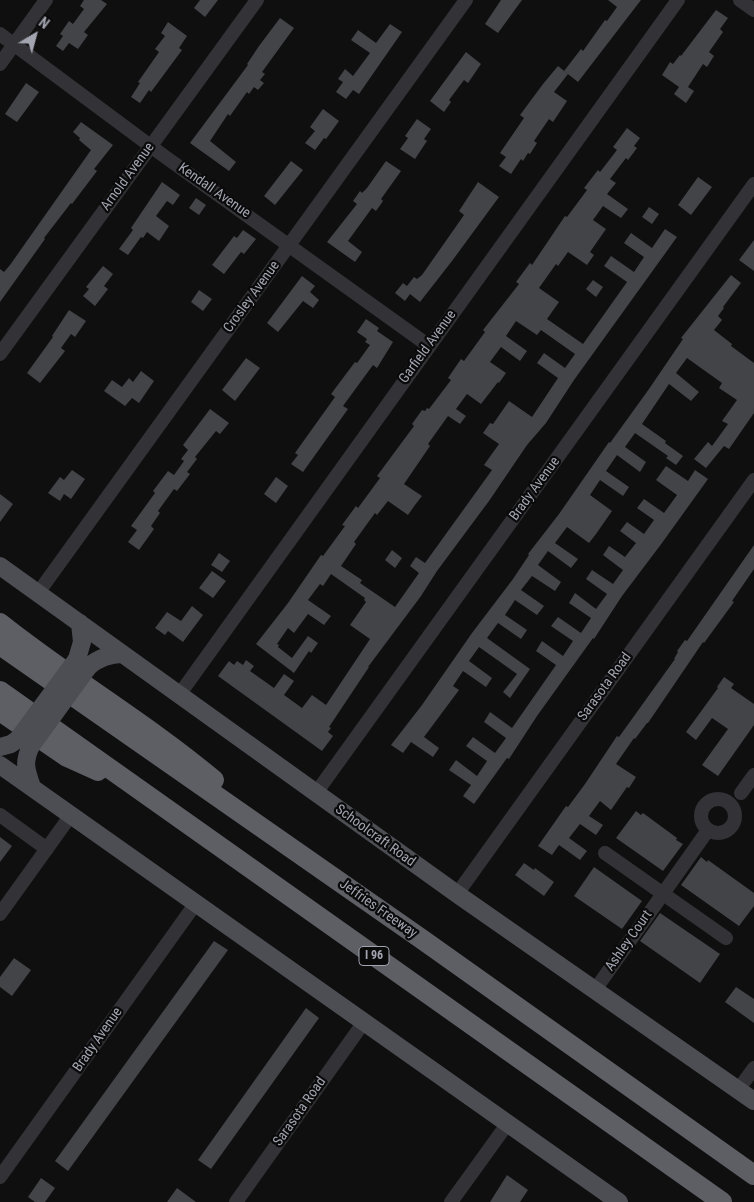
<!DOCTYPE html>
<style>
body{margin:0}
#map{position:relative;width:754px;height:1202px;overflow:hidden;background:#0f0f10;font-family:"Roboto Condensed",sans-serif}
canvas{display:block}
.north{position:absolute;left:10px;top:10px;width:50px;height:50px;-webkit-text-stroke:4px #0a0a0b;paint-order:stroke;rotate:37deg;font-size:14px;font-weight:700;line-height:20px;text-align:center;color:#a2a5b0}
.north::after{content:'';display:block;margin:auto;width:18px;height:22px;background:#a2a5b0;clip-path:polygon(50% 0,100% 100%,50% 72%,0 100%)}
</style>
<div id="map">
<canvas width="754" height="1202"></canvas>
<div class="north">N</div>
</div>
<script>
const g = document.querySelector('canvas').getContext('2d');
g.lineJoin = 'round';
function fill(path, color) { g.fillStyle = color; g.fill(path, 'evenodd'); }
function trace(path, color, width, dash) { g.strokeStyle = color; g.lineWidth = width; g.lineCap = dash ? 'butt' : 'round'; g.setLineDash(dash || []); g.stroke(path); }
function write(font, color, halo, rows, align = 'center') {
  g.font = font + ' "Roboto Condensed",sans-serif'; g.lineWidth = 4.5; g.setLineDash([]); g.textBaseline = 'middle'; g.strokeStyle = halo; g.fillStyle = color; for (const [text, x, y, turn = 0] of rows) {
    g.save(); g.translate(x, y); g.rotate((+turn || 0) * Math.PI / 180); g.textAlign = isNaN(turn) ? turn : align; if (halo) g.strokeText(text, 0, 0); g.fillText(text, 0, 0); g.restore();
  }
}
const building = new Path2D(`
 M84 0H101L107 4 84 32 88 35 78 49 69 43 63 51 56 46 63 36 60 34 69 21 73 24 84 9 80 6Z
 M200 0H218L205 17 194 8Z
 M501 0H522L498 33 485 24Z
 M608 0H641L578 82 564 71 581 49 583 51 605 20 607 21 617 7Z
 M716 10 728 18 720 29 723 32 709 52 714 56 707 67 703 64 688 87 694 91 686 103 674 94 679 87 662 75 670 62 673 64 680 55 681 56Z
 M280 18 294 28 262 72 265 74 260 80 264 83 258 90 254 87 249 94 247 92 230 116 228 114 210 141 236 162 229 171 190 143 248 65 247 64 259 46Z
 M168 22 187 36 179 48 182 50 151 92 149 90 140 103 131 97 140 83 138 82 159 52 155 49 165 36 161 33Z
 M390 24 402 32 359 94 353 90 346 99 336 92 343 82 338 79 345 69 353 76 370 53 351 40 358 30 376 43Z
 M466 52 481 64 468 83 464 80 449 100 451 102 444 112 430 101Z
 M558 66 568 74 554 92 567 101 553 122 549 119 534 141 537 143 530 154 528 153 523 161 521 159 511 174 499 166 506 157 500 153 524 118 520 115 543 84Z
 M26 83 39 92 17 122 5 114Z
 M323 109 339 121 326 139 324 138 315 150 305 143 315 131 310 127Z
 M417 119 431 129 424 139 427 141 415 159 400 149 408 138 405 136Z
 M81 122 113 145 94 169 97 171 72 204 71 203 44 238 45 239 0 302V269L4 272 10 265 91 150 79 140 80 138 73 132Z
 M627 128 640 138 634 146 637 148 628 160 626 158 610 179 616 183 607 194 628 209 621 218 603 206 593 220 606 229 590 252 594 255 587 265 568 252 558 266 556 264 539 288 559 302 547 319 583 344 627 282 604 266 611 256 634 272 644 257 624 243 631 233 652 248 665 229 677 237 574 380 546 423 527 445 489 501 437 571 421 596 368 667H369L329 727 331 728 328 732 333 736 322 751 218 676 229 661 234 665 237 661 243 665 246 660 254 666 250 671 274 688 284 674 294 681 284 695 302 708 312 695 326 705 370 639 350 625 366 602 364 600 365 598 331 574 323 586 320 584 308 600 331 616 324 625 308 614 294 633 288 628 277 644 279 645 278 647 292 658 308 636 318 643 311 653 309 651 294 673 256 644 288 603 321 555 323 556 345 526 342 525 356 506 358 508 380 478 377 476 414 426 412 424 422 410 425 411 427 408 429 409 451 380 448 378 461 359 464 361 485 332 483 330 519 284 516 282 530 263 532 265 565 216 567 217 587 190 584 188 598 170 600 172 617 150 613 147ZM516 321 537 335 541 330 575 354 565 368 544 353 537 363 558 378 532 417 509 401 493 424 490 423 483 433 499 444 484 465 492 470 425 563 416 557 410 566 419 573 395 607 360 583 362 580 341 566 356 544 354 542 375 513 377 515 388 501 408 515 415 505 422 496 404 484 430 446 428 444 448 416 460 424 466 416 456 409 467 394 481 404 498 382 499 383 506 373 490 362 501 347 520 361 527 351 506 336Z
 M291 161 303 170 275 205 264 196Z
 M386 161 401 171 381 199 383 201 376 211 372 208 348 241 362 252 355 262 327 242 357 204 353 201 360 191 362 193 367 188Z
 M698 177 712 187 691 215 678 205Z
 M162 182 180 195 173 205 167 201 156 216 169 226 159 241 147 232 143 238 141 237 128 255 119 249 133 230 131 228Z
 M478 182 499 197 452 261 420 302 410 294 405 301 395 293 403 283 407 286 414 277 417 279 422 275 464 215 459 211Z
 M196 198 206 205 199 215 189 208Z
 M649 207 659 214 652 224 642 217Z
 M243 230 256 239 244 254 241 252 224 274 212 265 234 236 237 238Z
 M754 240V271L739 260Z
 M103 266 113 274 104 286 108 289 95 306 83 296 89 289 86 287Z
 M731 275 741 283 723 307 724 308 718 316 722 320 714 330 732 344 731 346 754 363V413L729 449 724 446 706 468 694 459 708 442 712 446 728 424 722 421 737 400 719 388 722 383 687 358 676 373 699 392 691 401 669 384 642 424 666 441 665 443 683 456 676 465 666 458 668 456 635 433 625 447 646 462 640 472 617 455 606 471 629 487 623 496 600 480 590 495 612 511 596 534 589 543 567 527 555 543 578 559 571 568 548 551 538 565 561 582 555 591 532 576 521 590 544 606 537 615 515 600 505 615 527 630 521 639 498 623 487 638 530 669 510 698 503 692 517 674 479 647 469 661 492 678 486 687 463 671 453 686 459 690 424 737 439 748 433 757 411 742 403 753 391 745 422 705 472 633 513 579 529 555 528 554 559 514 609 442 610 443 649 389 683 339 681 338Z
 M302 276 315 286 310 292 319 300 313 308 303 301 278 332 267 323Z
 M593 280 603 287 596 297 586 289Z
 M199 290 212 299 203 311 191 302Z
 M69 310 86 321 75 337 71 334 61 348 65 351 40 383 27 373 53 337 52 336Z
 M366 319 379 328 377 331 393 342 377 368 373 365 343 406 348 409 303 472 291 464 298 455 295 453 335 397 331 394 355 362 357 363 370 345 365 342 367 339 357 332Z
 M246 358 260 368 235 401 222 390Z
 M141 371 154 381 139 403 132 398 125 406 104 391 112 380 122 387 129 378 133 382Z
 M210 409 229 423 220 434 216 431 195 457 197 459 187 472 190 474 177 491 174 489 158 511 160 513 151 526 154 529 139 550 128 542 137 530 131 526 155 493 153 491 168 471 174 475 184 461 181 459 188 450 183 445Z
 M666 466 688 481 695 470 708 479 662 543 622 596 594 639 593 638 537 716 509 759 507 758 474 804 463 796 471 785 449 770 456 760 477 776 487 761 466 746 473 737 495 753 506 738 484 722 490 712 512 728 556 665 536 651 542 641 563 656 573 641 551 626 558 617 581 633 591 618 569 603 575 593 596 609 607 594 586 579 592 570 613 584 623 570 603 555 609 546 625 557 636 543 620 531 627 522 644 534 654 520 637 508 644 499 664 513 677 495 656 480Z
 M72 470 85 479 71 499 64 494 60 501 48 493 60 477 64 480Z
 M276 477 288 486 276 503 264 494Z
 M0 494 13 504 0 522Z
 M754 545V569L732 601 734 602 704 643 703 642 648 723H647L635 739 634 738 616 764 636 777 629 788 627 787 611 810 600 801 589 816 603 825 596 835 580 824 569 838 587 851 580 860 559 845 552 855 538 846 566 806 568 807 585 784 617 736 619 737 675 659H674L678 652 677 651 685 640 687 641Z
 M392 550 402 558 395 568 385 560Z
 M219 553 230 561 222 572 211 565Z
 M212 571 226 581 213 598 199 588Z
 M192 606 203 615 183 642 168 631 165 635 155 628 167 612 181 621Z
 M724 677 734 684 731 688 754 704V725L718 776 702 765 728 729 712 718 696 740 686 732 718 688 717 687Z
 M636 811 641 815 643 813 677 838 676 840 683 844 663 871 616 838Z
 M0 837 12 846 0 862Z
 M701 857 707 862 708 860 754 893V906L739 926 681 885Z
 M524 863 534 870 535 868 554 882 544 896 515 875Z
 M594 867 642 901 622 929 574 896Z
 M660 913 720 954 700 983 640 941Z
 M214 941 228 950 68 1171 55 1161Z
 M14 958 31 970 12 996 0 987V977Z
 M736 987 754 999V1023L725 1002Z
 M306 1008 319 1018 211 1169 198 1160Z
 M507 1175 528 1190 520 1202H490Z
 M41 1178 55 1188 45 1202H35L28 1197Z
 M177 1188 196 1202H167Z`);
const minor = new Path2D(`
 M740 0 754 10
 M0 34 164 156 429 346
 M0 64 46 0
 M0 354 257 0
 M38 593 466 0
 M179 695 678 0
 M316 793 754 184
 M741 793 754 775
 M701 816a17 17 0 1 1 34 0a17 17 0 1 1-34 0Z
 M0 815 47 849
 M605 853 726 938
 M457 894 754 480
 M0 914 71 815
 M595 990 708 830
 M738 1090 754 1068
 M0 1177 196 903
 M236 1202 364 1022
 M451 1202 508 1123`);
const major = new Path2D(`
 M0 566 457 894 754 1101
 M77 659 82 642 80 623
 M89 666C99 658 110 654 122 654
 M31 746C23 762 26 770 32 787
 M0 747 11 744 18 739
 M0 765 619 1202`);
const highway = new Path2D(`
 M0 623C69 678 146 723 214 780
 M0 645 423 940 754 1175
 M0 691 722 1202
 M0 711 67 757 98 771`);
const majorBridge = new Path2D(`
 M18 739 77 659
 M31 746 89 666`);
const shields = [
 [374,956,30]
];
const shieldNames = [
 ["I 96",374,956]
];
const streetNames = [
 ["Arnold Avenue",128,177,-54],
 ["Kendall Avenue",214,191,35],
 ["Crosley Avenue",252,297,-54],
 ["Garfield Avenue",428,347,-54],
 ["Brady Avenue",535,489,-54],
 ["Sarasota Road",605,687,-54],
 ["Schoolcraft Road",375,836,36],
 ["Jeffries Freeway",378,909,35],
 ["Ashley Court",629,941,-55],
 ["Brady Avenue",98,1040,-55],
 ["Sarasota Road",300,1112,-55]
];
fill(building, '#434448');
trace(minor, '#333337', 14);
trace(major, '#4d4e53', 18);
trace(highway, '#5d5f65', 20);
trace(majorBridge, '#4d4e53', 18);
for (const [x, y, w] of shields) { const box = new Path2D(); box.roundRect(x - w / 2, y - 9.5, w, 19, 4); g.fillStyle = '#0a0a0b'; g.fill(box); trace(box, '#a2a5b0', 1); }
write('bold 12px', '#a2a5b0', null, shieldNames);
write('14px', '#a2a5b0', '#0a0a0b', streetNames);
</script>
